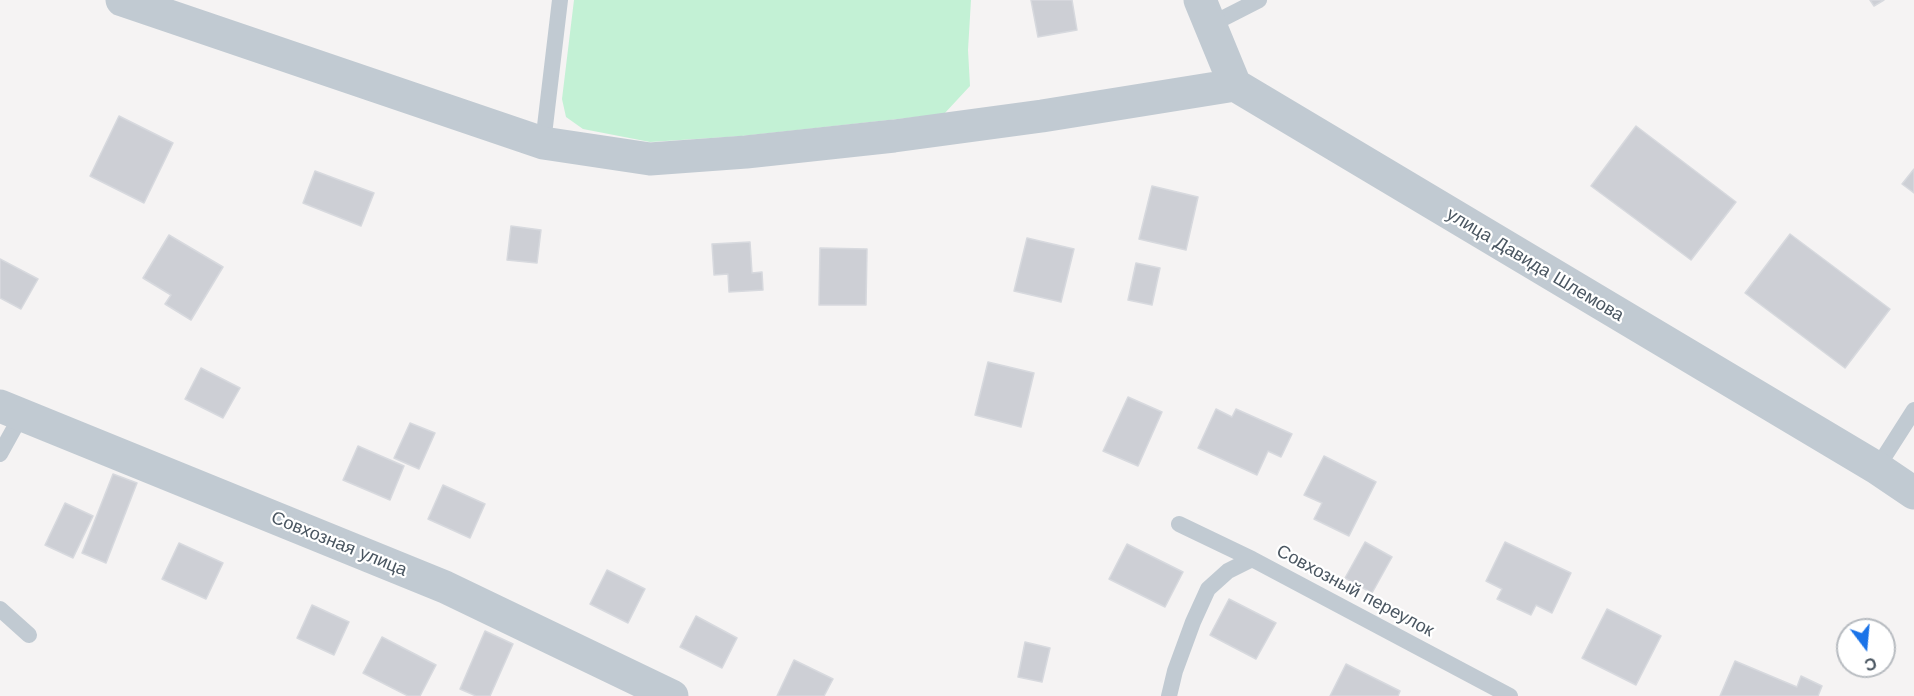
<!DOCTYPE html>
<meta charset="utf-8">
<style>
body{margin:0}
#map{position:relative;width:1914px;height:696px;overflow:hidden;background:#f5f3f3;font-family:"Work Sans",sans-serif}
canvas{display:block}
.north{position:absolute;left:1836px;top:618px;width:60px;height:60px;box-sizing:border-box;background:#fff;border:2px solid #b7bbc0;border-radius:50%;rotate:164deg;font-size:16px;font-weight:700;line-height:24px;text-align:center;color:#4a5661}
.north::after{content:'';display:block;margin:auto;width:21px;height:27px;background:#1a73e8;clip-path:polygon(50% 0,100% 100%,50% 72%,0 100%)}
</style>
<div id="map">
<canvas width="1914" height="696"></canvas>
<div class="north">С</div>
</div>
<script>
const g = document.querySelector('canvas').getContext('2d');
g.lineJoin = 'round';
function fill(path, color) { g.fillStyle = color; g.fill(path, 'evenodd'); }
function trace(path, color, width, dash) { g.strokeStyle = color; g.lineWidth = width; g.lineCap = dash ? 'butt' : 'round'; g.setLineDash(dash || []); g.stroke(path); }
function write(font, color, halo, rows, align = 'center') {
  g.font = font + ' "Work Sans",sans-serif'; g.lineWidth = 4.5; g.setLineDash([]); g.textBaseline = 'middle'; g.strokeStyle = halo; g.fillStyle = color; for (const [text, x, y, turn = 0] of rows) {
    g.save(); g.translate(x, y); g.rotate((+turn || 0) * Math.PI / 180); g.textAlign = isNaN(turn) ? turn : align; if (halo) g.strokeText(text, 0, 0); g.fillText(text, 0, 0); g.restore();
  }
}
const green = new Path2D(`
 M574 0H971L968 50 970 86 944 114 742 136 650 142 583 129 566 117 562 99Z`);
const building = new Path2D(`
 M1031 0H1072L1077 30 1038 37Z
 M1870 0H1884L1874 6Z
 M119 116 173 143 144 203 90 176Z
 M1636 126 1736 202 1691 260 1591 186Z
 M1914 169V193L1902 184Z
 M315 171 374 193 361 226 303 203Z
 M1152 186 1198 197 1186 250 1139 239Z
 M511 226 541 230 537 263 507 260Z
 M1790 234 1890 309 1845 368 1745 293Z
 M169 235 223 267 191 320 165 304 171 295 143 278Z
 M1027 238 1074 249 1061 302 1014 291Z
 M750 242 752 273 762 272 763 290 729 292 728 274 714 275 712 244Z
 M820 248 867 249 866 305H819Z
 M0 259 38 279 21 309 0 298Z
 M1136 263 1160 268 1152 305 1128 300Z
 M988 362 1034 373 1021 427 975 415Z
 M201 368 240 388 223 418 185 399Z
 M1128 397 1162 412 1138 466 1103 451Z
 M1216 409 1232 417 1236 409 1292 434 1281 457 1268 451 1257 475 1198 448Z
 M410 423 435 433 419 469 394 458Z
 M358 446 404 466 390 500 343 480Z
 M1324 456 1376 482 1349 536 1314 519 1322 503 1304 495Z
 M113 474 137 483 106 563 82 553Z
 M443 485 485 504 470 538 428 519Z
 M65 503 93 516 73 558 45 545Z
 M1365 542 1392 557 1372 593 1345 578Z
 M1505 542 1571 573 1552 613 1536 605 1531 615 1497 599 1502 589 1486 581Z
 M179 543 223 563 206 599 162 579Z
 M1127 544 1183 572 1165 607 1109 579Z
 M607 570 645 589 628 623 590 604Z
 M1229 599 1276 623 1256 659 1210 635Z
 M312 605 349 622 334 655 297 638Z
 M1607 609 1661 636 1636 685 1582 658Z
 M696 616 737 638 722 668 680 647Z
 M485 631 513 644 490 696H476L460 689Z
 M382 637 436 665 420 696H408L363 673Z
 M1025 642 1050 648 1042 682 1018 677Z
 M794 660 833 679 824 696H777Z
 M1735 661 1797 687 1801 676 1822 686 1818 696H1720Z
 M1346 664 1400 691 1398 696H1330Z`);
const service = new Path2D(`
 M1210 25 1259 0
 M543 143 560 0
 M0 454 21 416
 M1877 468 1914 410
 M1179 524 1252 559 1510 696
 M0 609 29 635
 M1169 696 1175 671 1193 622 1208 589 1228 571 1252 559`);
const minor = new Path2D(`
 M122 0 543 143 650 159 746 152 894 136 1042 116 1235 85
 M1200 0 1235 85 1877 468 1914 493
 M0 406 445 587 672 696`);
const streetNames = [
 ["улица Давида Шлемова",1535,265,31],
 ["Совхозная улица",339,544,22],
 ["Совхозный переулок",1355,591,28]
];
fill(green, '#c3f1d5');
fill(building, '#cdcfd5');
trace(building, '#d7d9de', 1.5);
trace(service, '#c1cad2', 16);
trace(minor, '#c1cad2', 33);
write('18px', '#4a5661', '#fff', streetNames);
</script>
